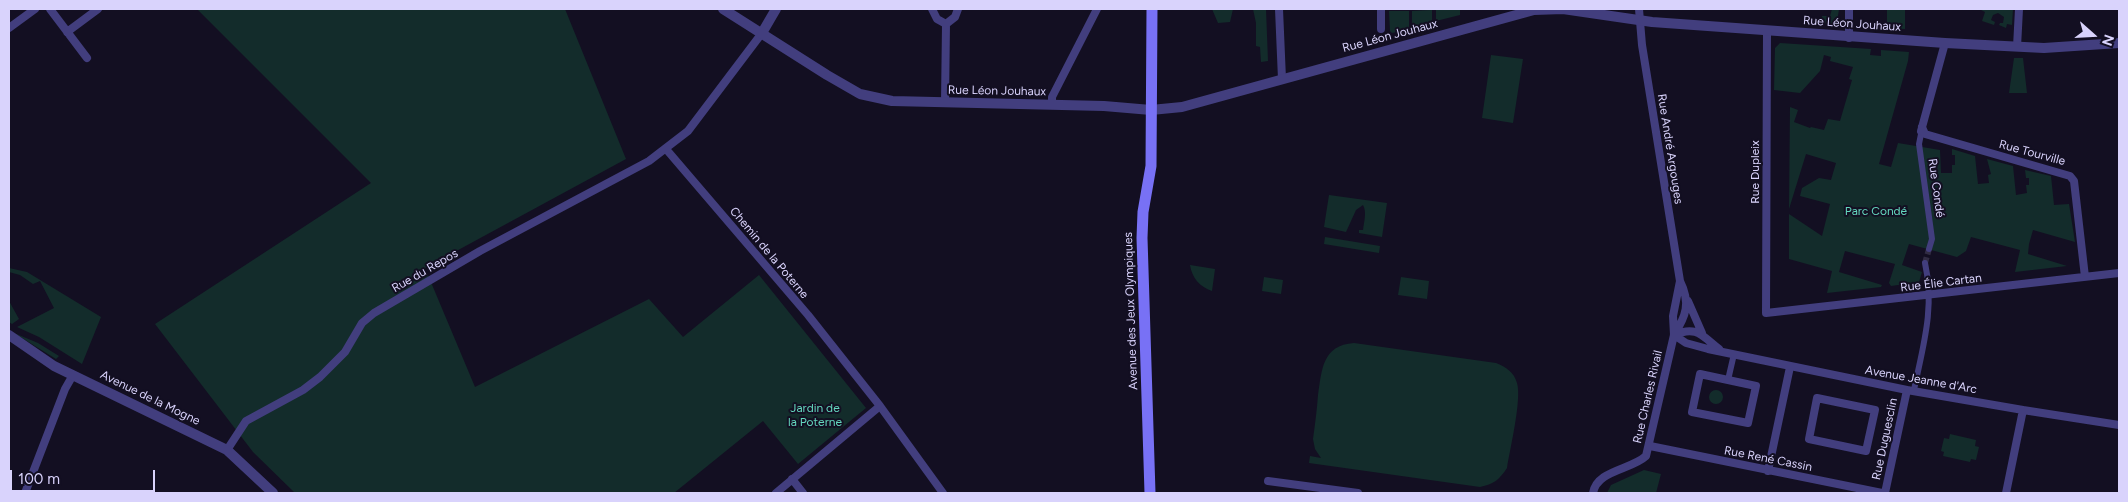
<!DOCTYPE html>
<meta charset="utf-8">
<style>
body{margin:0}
#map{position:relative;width:2128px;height:502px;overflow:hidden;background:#130f22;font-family:Figtree,sans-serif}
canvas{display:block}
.frame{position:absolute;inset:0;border:10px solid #d9d3fc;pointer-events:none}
.north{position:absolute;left:2068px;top:10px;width:50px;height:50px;-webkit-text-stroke:4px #130f22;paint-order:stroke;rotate:109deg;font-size:14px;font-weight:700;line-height:20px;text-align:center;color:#d9d3fc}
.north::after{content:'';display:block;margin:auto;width:18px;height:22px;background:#d9d3fc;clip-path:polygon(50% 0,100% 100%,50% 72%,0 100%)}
.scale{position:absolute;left:10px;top:470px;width:145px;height:22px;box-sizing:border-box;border:2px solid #d9d3fc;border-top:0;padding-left:6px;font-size:15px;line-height:18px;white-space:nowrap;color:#d9d3fc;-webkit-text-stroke:4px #130f22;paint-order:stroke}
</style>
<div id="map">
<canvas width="2128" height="502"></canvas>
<div class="frame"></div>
<div class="north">N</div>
<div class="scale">100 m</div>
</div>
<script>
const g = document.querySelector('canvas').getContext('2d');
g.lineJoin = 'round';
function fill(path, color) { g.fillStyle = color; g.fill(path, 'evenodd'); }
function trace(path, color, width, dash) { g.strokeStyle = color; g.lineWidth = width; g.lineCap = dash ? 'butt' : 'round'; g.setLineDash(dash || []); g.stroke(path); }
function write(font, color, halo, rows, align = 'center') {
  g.font = font + ' Figtree,sans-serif'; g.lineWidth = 4; g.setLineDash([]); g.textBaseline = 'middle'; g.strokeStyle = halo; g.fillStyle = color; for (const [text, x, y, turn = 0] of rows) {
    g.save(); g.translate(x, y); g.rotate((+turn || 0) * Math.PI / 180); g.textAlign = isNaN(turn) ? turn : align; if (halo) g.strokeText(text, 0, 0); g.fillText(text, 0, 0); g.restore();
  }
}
const green = new Path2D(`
 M197 9H565L626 159 425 268 475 387 649 299 683 337 759 275 866 408 798 464 763 421 674 493H295L253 452 155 324 371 183Z
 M1212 9H1233L1230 22 1218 23Z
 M1253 9H1266L1268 61 1261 62 1260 47 1256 46V23Z
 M1832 9H1839L1837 22 1833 24 1822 23V16H1830Z
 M1887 9H1905V29L1887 28Z
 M1979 9H2013L2012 25 2007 24 2006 28 1999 25 2000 23H2003L2004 17 1998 13 1993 15 1991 20 1995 22 1994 25 1982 21 1985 12Z
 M1432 10V22L1412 28V11Z
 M1436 10H1460V15L1436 21Z
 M1389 11H1409V29L1392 33 1390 31Z
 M1780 43 1871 49 1870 55 1881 56V50L1909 52 1908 61 1879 164 1891 167 1898 143 1940 150 1941 173H1952V165H1955V155H1952V149L1975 156 1978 184 1989 183 1988 175 1991 174 1987 159 2013 166 2016 195 2027 193 2026 185H2029V178H2026L2025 170 2051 176 2054 205 2069 204 2075 242 2033 230 2029 244 2028 254 2067 266 2015 272 2020 250 1971 237 1966 251 1957 257 1909 244 1902 265 1922 272 1919 282 1891 286 1889 283 1895 264 1845 251 1839 272 1882 285 1881 287 1827 293 1832 271 1789 259V214L1822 236 1830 204 1800 196 1802 188 1819 178 1831 180 1836 163 1806 154 1789 209 1790 107 1798 110 1794 122 1810 128 1811 127 1824 130 1828 119 1840 121 1852 80 1849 79 1853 67 1830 61 1831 57 1824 55 1820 71 1800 93 1774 90 1775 48Z
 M1491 55 1523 59 1513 123 1482 118Z
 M2014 58H2023L2027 93H2009Z
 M1329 195 1387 203 1382 237 1359 233V230H1363C1364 222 1367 212 1363 205L1356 210 1346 232 1324 227Z
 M1325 237 1380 246 1379 253 1324 244Z
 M1190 265 1215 269 1212 291C1200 287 1192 278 1190 265Z
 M9 268 27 272 101 317 82 364 39 337 17 327 54 308 40 281 33 284 20 275 9 272Z
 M1264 277 1283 280 1281 294 1262 291Z
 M1401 277 1429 281 1427 299 1398 295Z
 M9 301 19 319 12 324 9 322Z
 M14 333 38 343 59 356 56 359Z
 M1354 343 1496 363C1506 367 1514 372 1517 383 1522 399 1510 449 1507 468 1499 480 1494 484 1480 487L1309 463 1310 456 1321 458 1315 449 1313 439C1315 424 1317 410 1318 395 1322 370 1322 345 1354 343Z
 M1709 397a7 7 0 1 1 14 0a7 7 0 1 1-14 0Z
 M1950 434 1976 440 1975 446 1979 447 1976 460 1971 459 1970 462 1943 456 1944 452 1941 451 1944 438 1949 439Z
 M1644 470 1661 474 1656 493H1607L1611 485Z`);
const pedestrianTunnel = new Path2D(`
 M1925 263 1929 249`);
const pedestrian = new Path2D(`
 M1921 134 1919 144 1932 239 1929 249
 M1728 380 1734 354
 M1914 390C1923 346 1935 308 1925 263`);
const minor = new Path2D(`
 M50 9 87 58
 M932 9 937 19 946 24 955 17 958 9
 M1279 9 1282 79
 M1381 9V29
 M9 28 35 9
 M1767 31 1766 313 2119 273
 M67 32 98 9
 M1849 38V9
 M2017 47 2019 9
 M945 102 946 24
 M1052 105V97L1097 9
 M1922 127 1925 134 2070 176 2074 181 2085 277
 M1921 131 1945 43
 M666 149 808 315 880 406 943 493
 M1688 301 1702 333
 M1674 335 1686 343 1708 349 1907 390 2023 410 2119 425
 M1674 335C1686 316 1691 303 1680 281
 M1674 335C1697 325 1702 336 1719 349
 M1700 374 1756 386 1748 423 1692 412Z
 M1817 398 1875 410 1866 451 1809 439Z
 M1650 446 1882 493
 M227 450 246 421 303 390 320 377 345 352 362 323 374 313 480 251 649 161 688 131 762 33
 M1768 471 1790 367
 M792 479 803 493
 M1268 481 1358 493
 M25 493 65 389 73 375
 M776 493 880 406
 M1593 493C1597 470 1631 470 1646 456L1674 335 1673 316 1680 281 1642 45 1639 9
 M1885 493 1907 390
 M2006 493 2023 410`);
const tertiary = new Path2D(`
 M723 9 827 75 860 94 892 101 1104 106 1151 110 1182 107 1534 10 1563 9 1652 22 1945 43 2044 48 2119 43
 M762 33 776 9
 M9 335 54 366 227 450 273 493`);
const secondary = new Path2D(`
 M1150 493 1142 238 1143 212 1151 166 1152 9`);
const streetNames = [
 ["Rue Léon Jouhaux",1852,24,4],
 ["Rue Léon Jouhaux",1390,36,-15],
 ["Rue Léon Jouhaux",997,91,1],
 ["Rue André Argouges",1670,149,81],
 ["Rue Tourville",2032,153,15],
 ["Rue Dupleix",1755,172,-90],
 ["Rue Condé",1936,188,82],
 ["Chemin de la Poterne",769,253,50],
 ["Rue du Repos",425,271,-30],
 ["Rue Élie Cartan",1941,283,-7],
 ["Avenue des Jeux Olympiques",1131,311,-92],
 ["Avenue Jeanne d'Arc",1921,380,10],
 ["Rue Charles Rivail",1648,397,-77],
 ["Avenue de la Mogne",150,398,26],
 ["Rue Duguesclin",1885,439,-78],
 ["Rue René Cassin",1768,459,11]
];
const parkNames = [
 ["Parc Condé",1876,211],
 ["Jardin de",815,408],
 ["la Poterne",815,422]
];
fill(green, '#132c2b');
trace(pedestrianTunnel, '#312c43', 6, [6, 3]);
trace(pedestrian, '#423e7e', 6);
trace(minor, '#423e7e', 8);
trace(tertiary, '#423e7e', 10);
trace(secondary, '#7871f5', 11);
write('12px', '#d9d3fc', '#130f22', streetNames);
write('12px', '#64d7be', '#130f22', parkNames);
</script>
